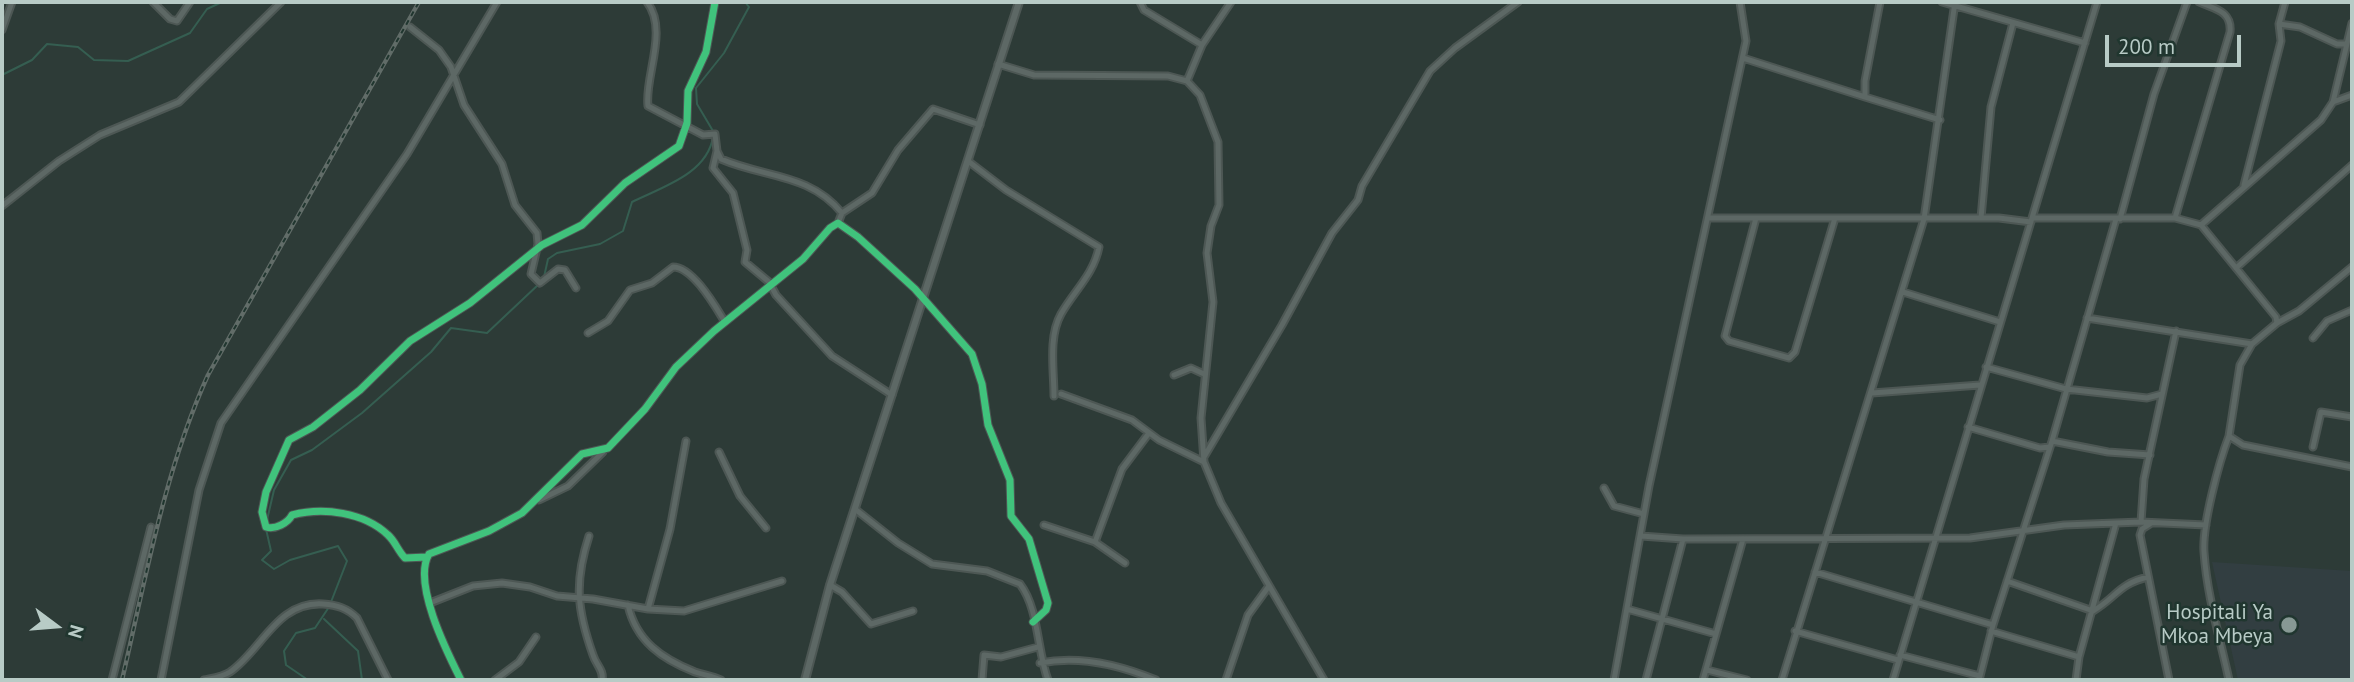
<!DOCTYPE html>
<style>
body{margin:0}
#map{position:relative;width:2354px;height:682px;overflow:hidden;background:#2d3b37;font-family:"PT Sans",sans-serif}
canvas{display:block}
.frame{position:absolute;inset:0;border:4px solid #b8cbc6;pointer-events:none}
.north{position:absolute;left:21px;top:591px;width:70px;height:70px;-webkit-text-stroke:5px #20362f;paint-order:stroke;rotate:106deg;font-size:19px;font-weight:700;line-height:28px;text-align:center;color:#b8cbc6}
.north::after{content:'';display:block;margin:auto;width:24px;height:32px;background:#b8cbc6;clip-path:polygon(50% 0,100% 100%,50% 72%,0 100%)}
.scale{position:absolute;left:2105px;top:35px;width:136px;height:32px;box-sizing:border-box;border:4px solid #b8cbc6;border-top:0;padding-left:9px;font-size:21px;line-height:24px;white-space:nowrap;color:#b8cbc6;-webkit-text-stroke:5px #20362f;paint-order:stroke}
</style>
<div id="map">
<canvas width="2354" height="682"></canvas>
<div class="frame"></div>
<div class="north">N</div>
<div class="scale">200 m</div>
</div>
<script>
const g = document.querySelector('canvas').getContext('2d');
g.lineJoin = 'round';
function fill(path, color) { g.fillStyle = color; g.fill(path, 'evenodd'); }
function trace(path, color, width, dash) { g.strokeStyle = color; g.lineWidth = width; g.lineCap = dash ? 'butt' : 'round'; g.setLineDash(dash || []); g.stroke(path); }
function write(font, color, halo, rows, align = 'center') {
  g.font = font + ' "PT Sans",sans-serif'; g.lineWidth = 5; g.setLineDash([]); g.textBaseline = 'middle'; g.strokeStyle = halo; g.fillStyle = color; for (const [text, x, y, turn = 0] of rows) {
    g.save(); g.translate(x, y); g.rotate((+turn || 0) * Math.PI / 180); g.textAlign = isNaN(turn) ? turn : align; if (halo) g.strokeText(text, 0, 0); g.fillText(text, 0, 0); g.restore();
  }
}
const medical = new Path2D(`
 M2212 562 2352 571V680H2238Z`);
const stream = new Path2D(`
 M2 75 32 60 47 44 78 47 94 60 128 61 190 33 207 9 222 2
 M713 131 697 104 696 88 724 53 749 7 745 2
 M544 277 548 259 557 253 600 244 623 231 632 202C662 187 707 174 713 137
 M267 520 274 490 291 460 312 450 362 413 431 352 451 328 487 333 539 284
 M266 529 271 551 262 560 274 569 290 560 338 546 347 561 331 602
 M324 619 358 651 362 680
 M308 680 286 665 284 651 296 633 315 628 329 607`);
const minor = new Path2D(`
 M153 2 170 19 177 21 190 2
 M647 2C669 30 644 78 648 106L703 135 715 134 717 151 721 159C765 178 809 173 842 213
 M1140 2 1144 10 1202 45
 M1880 2 1865 81V97L1940 120
 M1942 2 2085 43
 M2279 24 2300 27 2337 44H2347
 M410 27 439 50 451 67 464 105 502 164 515 205 537 233 538 244 531 274 540 283 558 269 565 270 576 288
 M2 30 12 2
 M1743 58 1865 97
 M998 64 1034 75 1168 76 1187 81 1200 95 1218 142 1219 205 1211 226 1207 253 1213 302 1201 418 1204 462 1221 503 1324 680
 M1187 81 1202 45 1231 2
 M2333 102 2352 95
 M717 151 713 168 733 193 747 250 745 262 769 282 776 295 832 356 892 395
 M968 161 1006 190 1099 247C1094 274 1074 291 1061 314 1048 337 1054 371 1054 396
 M2244 185 2281 41 2279 24 2285 2
 M2 206 59 161 100 135 179 102 281 2
 M1710 218H1999L2031 222
 M1756 218 1725 336 1729 341 1789 358 1795 352 1835 218
 M1981 218 1991 107 2013 23
 M2034 218H2175L2201 225 2276 317 2277 323 2252 344 2240 365 2229 436 2243 445 2352 467
 M2175 218 2230 32C2232 11 2215 9 2199 2
 M2120 219 2154 94 2187 2
 M838 223 842 213 872 193 898 150 933 109 980 125
 M2201 225 2321 120 2333 102 2352 23
 M2236 268 2352 165
 M1903 292 2000 322
 M2087 318 2252 344
 M2277 323 2299 311 2352 267
 M588 333 608 321 630 290 652 283 673 267C693 267 715 306 725 322
 M2313 338 2327 321 2352 310
 M1986 367 2066 389 2147 398 2162 394
 M1174 375 1191 368 1204 374
 M1872 393 1980 385
 M1061 394 1132 420 1159 440 1204 462
 M1968 427 2040 448 2050 447
 M2229 436C2219 462 2202 525 2204 552 2207 596 2220 638 2229 680
 M2052 441 2108 452 2150 455
 M2313 447 2321 412 2352 417
 M719 452 740 496 766 528
 M1204 457 1282 325 1332 233 1358 200 1362 186 1430 71 1455 48 1518 2
 M1604 488 1614 506 1644 514
 M539 500 568 486 603 452
 M855 509 898 543 932 564 987 571 1020 584C1039 609 1037 651 1048 680
 M2141 522 2144 479 2176 331
 M2150 524 2142 529 2140 535 2169 680
 M1044 525 1095 542 1125 563
 M589 536C574 582 577 610 593 655 596 665 604 670 602 680
 M1641 536 1683 539 1970 538 2064 525 2141 522 2206 525
 M1095 542 1122 469 1149 433
 M427 557 405 558C398 551 395 541 388 535 364 512 323 507 292 515 288 523 275 530 266 527L262 512 266 492 289 440 313 427 360 390 410 341 470 303 542 245 582 225 625 183 679 146 687 123 688 91 706 52 715 2
 M1815 572 1993 625
 M2007 581 2093 611C2117 597 2118 584 2148 577
 M830 585 842 592 871 624 913 611
 M430 603 473 586 502 583 530 587 557 596 593 599 648 609 684 611 782 581
 M628 605C636 641 662 659 695 672 704 675 713 676 721 680
 M648 609 670 529 686 441
 M1627 609 1716 634
 M1795 631 1898 660
 M1991 631 2079 657
 M1900 655 1980 676
 M1040 663C1079 655 1120 665 1156 680
 M1707 670 1747 680
 M112 680 151 527
 M161 680 199 490 221 423 407 154 497 2
 M204 680C213 678 222 677 230 672 262 650 277 601 323 604 337 605 347 608 357 618L388 680
 M461 680C447 652 412 583 429 554L489 531 522 513 582 454 608 448 645 409 676 367 714 331 803 259 830 228 838 223 858 237 915 289 972 354 982 384 988 425 1010 480 1011 516 1029 539 1048 603 1046 610 1033 622
 M495 680 519 662 536 637
 M982 680 984 655 1001 657 1038 647
 M1226 680 1248 615 1269 586
 M1614 680 1649 486 1746 41 1740 2
 M1646 680 1683 539
 M1703 680 1743 539
 M1782 680 1924 219 1955 2
 M1893 680 2097 2
 M1979 680 1993 625 2052 441 2116 219
 M2076 680 2079 657 2116 523`);
const tertiary = new Path2D(`
 M805 680 830 585 1019 2`);
const rail = new Path2D(`
 M122 680C146 577 164 472 208 375L419 2`);
const cycleway = new Path2D(`
 M427 557 405 558C398 551 395 541 388 535 364 512 323 507 292 515 288 523 275 530 266 527L262 512 266 492 289 440 313 427 360 390 410 341 470 303 542 245 582 225 625 183 679 146 687 123 688 91 706 52 715 2
 M461 680C447 652 412 583 429 554L489 531 522 513 582 454 608 448 645 409 676 367 714 331 803 259 830 228 838 223 858 237 915 289 972 354 982 384 988 425 1010 480 1011 516 1029 539 1048 603 1046 610 1033 622`);
const markers = [
 [2289,625,9,"#879994"]
];
const poiNames = [
 ["Hospitali Ya",2273,613],
 ["Mkoa Mbeya",2273,637]
];
fill(medical, '#323e41');
trace(stream, '#355e51', 2);
trace(minor, '#4d5754', 9);
trace(tertiary, '#4d5754', 10);
trace(minor, '#5d6865', 5);
trace(tertiary, '#5d6865', 6);
trace(rail, '#616c68', 4.5);
trace(rail, '#20362f', 2, [5]);
trace(cycleway, '#40c37c', 7);
for (const [x, y, r, color] of markers) { const dot = new Path2D(); dot.arc(x, y, r, 0, 2 * Math.PI); g.fillStyle = color; g.fill(dot); trace(dot, '#20362f', 2.5); }
write('21px', '#b8cbc6', '#20362f', poiNames, 'right');
</script>
